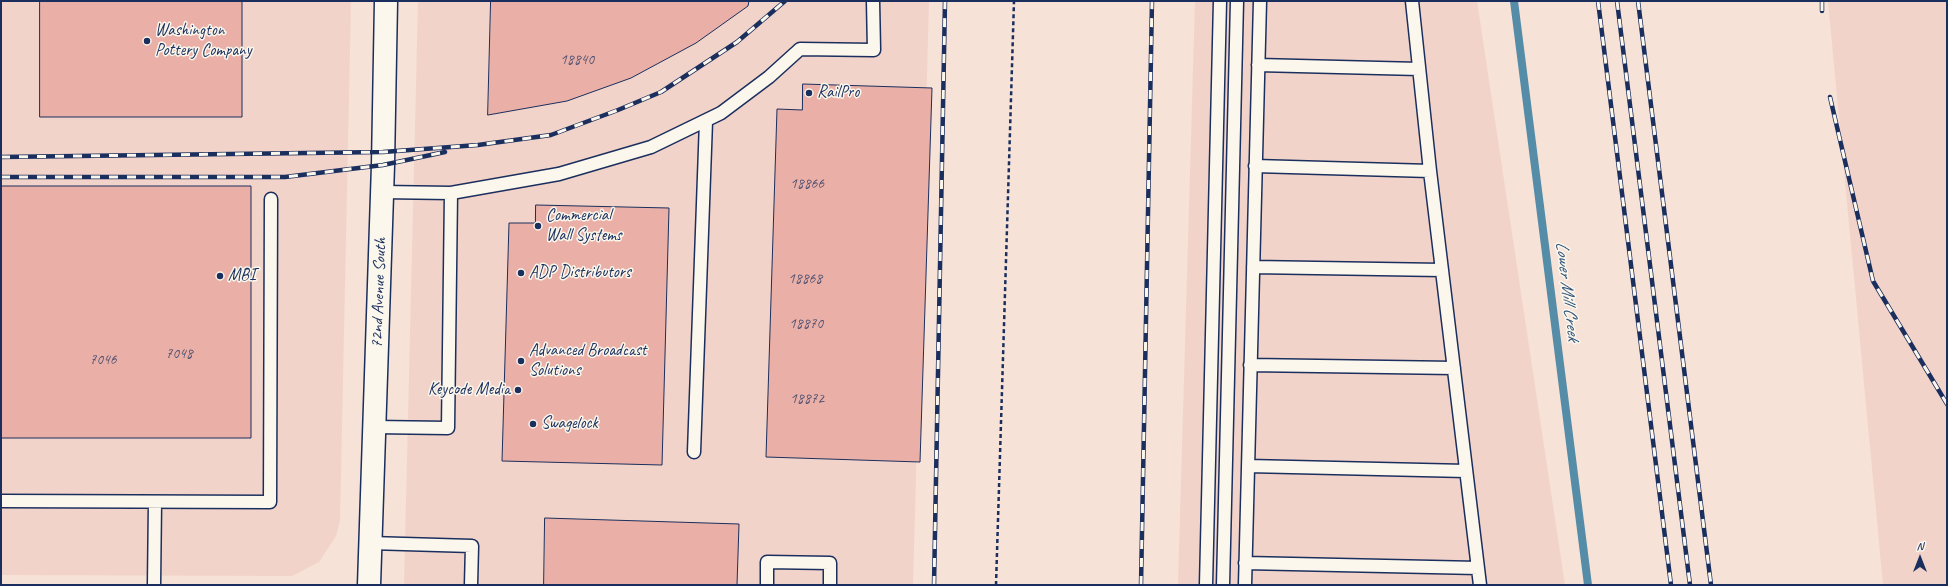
<!DOCTYPE html>
<style>
body{margin:0}
#map{position:relative;width:1948px;height:586px;overflow:hidden;background:#f6e2d7;font-family:Caveat,sans-serif}
canvas{display:block}
.frame{position:absolute;inset:0;border:2px solid #1b2f5e;pointer-events:none}
.north{position:absolute;left:1900px;top:538px;width:40px;height:40px;-webkit-text-stroke:3px #fbf7ec;paint-order:stroke;rotate:0deg;font-size:11px;font-weight:700;line-height:16px;text-align:center;color:#1b2f5e}
.north::after{content:'';display:block;margin:auto;width:14px;height:18px;background:#1b2f5e;clip-path:polygon(50% 0,100% 100%,50% 72%,0 100%)}
</style>
<div id="map">
<canvas width="1948" height="586"></canvas>
<div class="frame"></div>
<div class="north">N</div>
</div>
<script>
const g = document.querySelector('canvas').getContext('2d');
g.lineJoin = 'round';
function fill(path, color) { g.fillStyle = color; g.fill(path, 'evenodd'); }
function trace(path, color, width, dash) { g.strokeStyle = color; g.lineWidth = width; g.lineCap = dash ? 'butt' : 'round'; g.setLineDash(dash || []); g.stroke(path); }
function write(font, color, halo, rows, align = 'center') {
  g.font = font + ' Caveat,sans-serif'; g.lineWidth = 3; g.setLineDash([]); g.textBaseline = 'middle'; g.strokeStyle = halo; g.fillStyle = color; for (const [text, x, y, turn = 0] of rows) {
    g.save(); g.translate(x, y); g.rotate((+turn || 0) * Math.PI / 180); g.textAlign = isNaN(turn) ? turn : align; if (halo) g.strokeText(text, 0, 0); g.fillText(text, 0, 0); g.restore();
  }
}
const built = new Path2D(`
 M1 1H351L340 520 336 536 319 562 292 576 1 575Z
 M418 1H929L913 585H404Z
 M1195 1H1477L1565 585H1178Z
 M1828 1H1947V585H1883Z`);
const stream = new Path2D(`
 M1514 1 1588 585`);
const building = new Path2D(`
 M40 1H242V117H40Z
 M491 1H749L748 6 696 43 631 78 567 101 488 115Z
 M803 84 932 88 920 462 766 457 777 109 802 110Z
 M1 186H251V438H1Z
 M536 205 669 208 662 465 502 461 509 223H535Z
 M545 518 739 524 737 585H544Z`);
const path = new Path2D(`
 M996 585 1014 1`);
const service = new Path2D(`
 M1412 1 1430 171 1480 585
 M1258 65 1419 69
 M1255 166 1430 171
 M451 193 559 174 651 147 721 113 769 77 800 49 874 50 873 1
 M1253 267 1442 270
 M1250 365 1454 368
 M374 427 448 428 451 193 382 192
 M694 452 706 121
 M1248 466 1466 471
 M1 501 270 502 271 199
 M370 543 472 546 471 585
 M1245 563 1478 568
 M154 585 155 502
 M767 585V562L830 563V585
 M1206 585 1220 1
 M1223 585 1237 1
 M1245 585 1260 1`);
const tertiary = new Path2D(`
 M369 585 383 165 386 1`);
const rail = new Path2D(`
 M1598 1 1671 585
 M1617 1 1690 585
 M1638 1 1711 585
 M1822 11V1
 M1830 97 1873 281 1947 404
 M1 157 383 152 478 145 551 135 618 110 661 92 737 42 785 1
 M1 177H285L383 165 445 152
 M934 585 945 1
 M1141 585 1152 1`);
const markers = [
 [147,41,4,"#1b2f5e"],
 [809,93,4,"#1b2f5e"],
 [538,226,4,"#1b2f5e"],
 [521,273,4,"#1b2f5e"],
 [220,276,4,"#1b2f5e"],
 [521,361,4,"#1b2f5e"],
 [518,390,4,"#1b2f5e"],
 [533,424,4,"#1b2f5e"]
];
const numberNames = [
 ["18840",577,60],
 ["18866",807,184],
 ["18868",805,279],
 ["18870",806,324],
 ["7048",179,354],
 ["7046",103,360],
 ["18872",807,399]
];
const poiNames = [
 ["Washington",155,31],
 ["Pottery Company",155,51],
 ["RailPro",817,93],
 ["Commercial",546,216],
 ["Wall Systems",546,236],
 ["ADP Distributors",529,273],
 ["MBI",228,276],
 ["Advanced Broadcast",529,351],
 ["Solutions",529,371],
 ["Keycode Media",510,390,"right"],
 ["Swagelock",541,424]
];
const streetNames = [
 ["72nd Avenue South",379,293,-88]
];
const waterNames = [
 ["Lower Mill Creek",1567,291,83]
];
fill(built, '#f2d3c9');
trace(stream, '#558ca7', 8);
fill(building, '#eab0a7');
trace(building, '#1b2f5e', 1);
trace(service, '#1b2f5e', 15);
trace(tertiary, '#1b2f5e', 25);
trace(path, '#1b2f5e', 2.5, [4, 3]);
trace(service, '#fbf7ec', 12);
trace(tertiary, '#fbf7ec', 22);
trace(rail, '#1b2f5e', 4.5);
trace(rail, '#fbf7ec', 3, [9]);
for (const [x, y, r, color] of markers) { const dot = new Path2D(); dot.arc(x, y, r, 0, 2 * Math.PI); g.fillStyle = color; g.fill(dot); trace(dot, '#fbf7ec', 1.5); }
write('15px', '#4f4f70', null, numberNames);
write('17px', '#1b2f5e', '#fbf7ec', poiNames, 'left');
write('17px', '#1b2f5e', '#fbf7ec', streetNames);
write('italic 18px', '#33567c', '#fbf7ec', waterNames);
</script>
